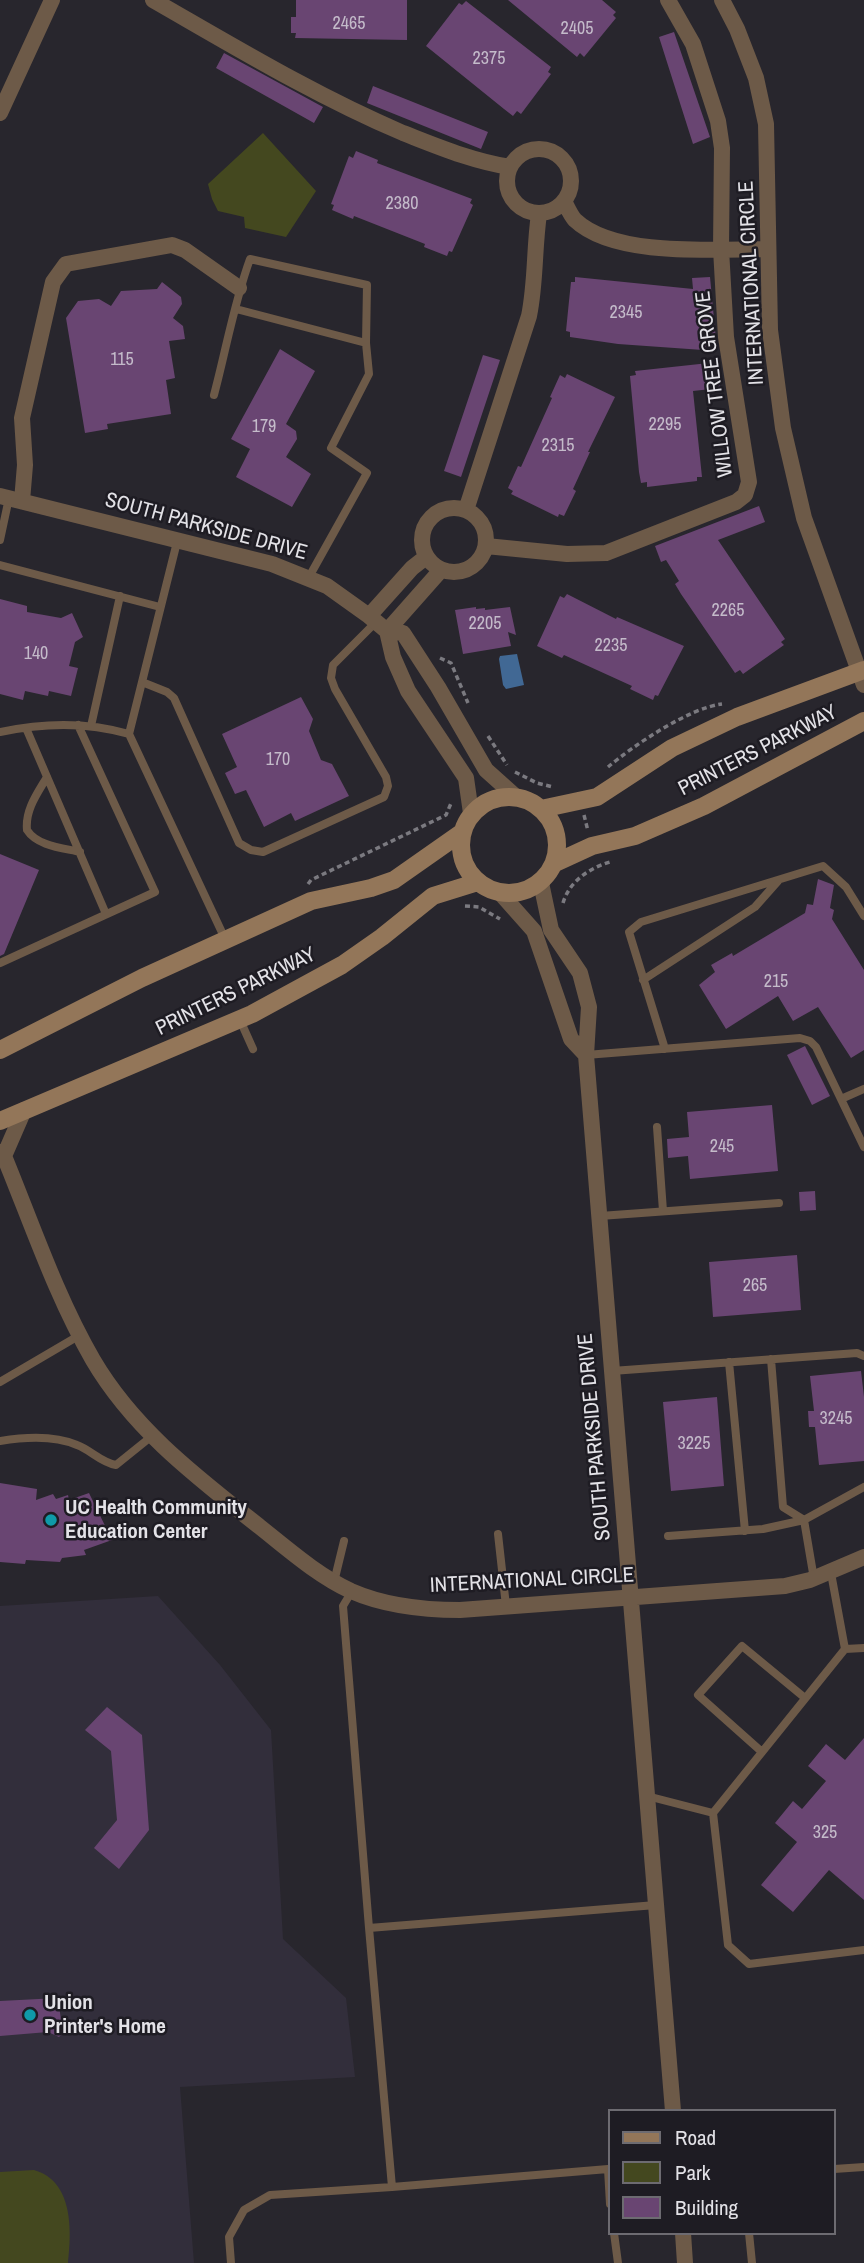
<!DOCTYPE html>
<style>
body{margin:0}
#map{position:relative;width:864px;height:2263px;overflow:hidden;background:#28262d;font-family:"Archivo Narrow",sans-serif}
canvas{display:block}
.legend{position:absolute;left:608px;top:2109px;width:228px;height:126px;box-sizing:border-box;background:#1e1c23;border:2px solid #6d6b71;margin:0;padding:9px 12px;list-style:none;font-size:21px;color:#e3e2e7}
.legend li{display:flex;align-items:center;gap:14px;height:35px}
.legend b{width:35px;border:2px solid #6d6b71}
</style>
<div id="map">
<canvas width="864" height="2263"></canvas>
<ul class="legend">
<li><b style="height:9px;background:#937659"></b>Road</li>
<li><b style="height:19px;background:#44481f"></b>Park</li>
<li><b style="height:19px;background:#694572"></b>Building</li>
</ul>
</div>
<script>
const g = document.querySelector('canvas').getContext('2d');
g.lineJoin = 'round';
function fill(path, color) { g.fillStyle = color; g.fill(path, 'evenodd'); }
function trace(path, color, width, dash) { g.strokeStyle = color; g.lineWidth = width; g.lineCap = dash ? 'butt' : 'round'; g.setLineDash(dash || []); g.stroke(path); }
function write(font, color, halo, rows, align = 'center') {
  g.font = font + ' "Archivo Narrow",sans-serif'; g.lineWidth = 5; g.setLineDash([]); g.textBaseline = 'middle'; g.strokeStyle = halo; g.fillStyle = color; for (const [text, x, y, turn = 0] of rows) {
    g.save(); g.translate(x, y); g.rotate((+turn || 0) * Math.PI / 180); g.textAlign = isNaN(turn) ? turn : align; if (halo) g.strokeText(text, 0, 0); g.fillText(text, 0, 0); g.restore();
  }
}
const built = new Path2D(`
 M158 1596 220 1665 271 1730 283 1939 346 1998 355 2077 180 2087 194 2263H0V1606Z`);
const green = new Path2D(`
 M263 133 316 191 286 237 245 228 244 217 218 211 212 199 208 184Z
 M34 2170C73 2181 72 2230 68 2263H0V2172Z`);
const water = new Path2D(`
 M517 654 524 685 506 689 503 685 499 659 500 656Z`);
const building = new Path2D(`
 M296 0H407V40L295 38 296 33H291V17H296Z
 M508 0H602L616 12 613 15 616 18 584 57 580 53 577 57Z
 M466 1 551 67 548 72 551 74 521 114 517 111 513 116 504 109 426 46 459 3 462 5Z
 M674 32 710 137 693 144 659 37Z
 M224 53 323 107 314 123 216 68Z
 M373 86 488 132 481 149 367 103Z
 M356 151 378 160 377 163 472 199 470 203 473 205 452 252 449 251 447 256 424 247 425 244 354 216 353 219 332 210 334 205 331 204 349 156 353 158Z
 M575 277 693 289 692 278 710 277 717 351 618 344 570 337V332L566 331 569 301 571 282H575Z
 M162 282 181 297 182 304 173 318 183 326 185 339 169 341 175 378 166 380 171 414 107 424 108 429 85 433 66 318 78 301 99 299 111 306 121 291 157 289Z
 M280 349 315 371 286 424 296 431 297 439 286 457 311 474 292 507 236 477 250 449 231 439Z
 M483 355 500 360 461 477 444 471Z
 M718 362 720 388 693 391 702 477H697V481L647 487V482L641 483 639 472 630 376 636 375 635 371Z
 M567 374 615 397 588 452H590L573 489 576 491 564 516 559 514 558 517 511 494 513 491 508 488 518 466 521 467 552 398 550 397 560 375 565 378Z
 M759 506 765 522 718 540 785 639 781 642 784 645 743 674 740 670 735 673 681 594 675 584 679 581 666 560 661 562 655 546Z
 M567 594 616 619 617 617 684 646 658 696 655 695 653 700 630 689 632 686 564 655 562 658 537 646 560 596 564 598Z
 M0 599 27 606V612L61 618 72 613 83 637 75 642 69 666 78 668 71 696 49 691 48 696 25 691 23 700 0 694Z
 M476 607V609L485 608V610L510 607 516 635 508 632 511 646 463 654 455 610Z
 M301 697 313 719 309 731 321 760 332 764 349 796 295 821 291 813 264 827 246 790 235 794 225 773 237 767 222 734Z
 M0 854 39 870 4 954 0 956Z
 M818 879 834 885 830 908 834 910 832 919 864 970V1050L851 1058 818 1007 793 1021 778 996 726 1029 699 985 715 972 711 965 732 953 733 956 805 913 807 904 813 905Z
 M805 1046 830 1096 812 1105 787 1055Z
 M772 1105 778 1171 690 1179 688 1156 668 1158 667 1139 689 1137 687 1112Z
 M815 1191 816 1210 800 1211 799 1192Z
 M797 1255 801 1310 713 1317 709 1262Z
 M861 1371 864 1397V1461L819 1465 815 1427H809L808 1411H814L810 1376Z
 M717 1397 724 1486 671 1491 663 1402Z
 M0 1483 37 1489 36 1500 53 1494 56 1499 68 1495 69 1500 89 1493 112 1540 84 1550 86 1555 62 1558 60 1562 26 1560 25 1564 0 1562Z
 M107 1707 142 1735 149 1830 119 1869 94 1848 117 1820 111 1751 85 1730Z
 M864 1738V1900L829 1870 793 1912 761 1885 797 1842 775 1823 793 1801 802 1809 826 1781 808 1766 826 1744 845 1760Z
 M58 1998 61 2020 68 2027 59 2037 48 2032 0 2036V2001Z`);
const path = new Path2D(`
 M440 658 451 663 468 703
 M488 736 507 765
 M608 767C634 745 689 708 722 704
 M515 772 537 783 553 787
 M584 815 588 831
 M308 884 311 880 446 815 452 801
 M563 903C569 882 589 868 610 862
 M465 906 479 907 500 919`);
const lane = new Path2D(`
 M236 309 366 343 369 374 331 448 367 473 309 577
 M214 395C226 350 234 303 250 259L367 285 366 343
 M0 540 9 498
 M0 565 160 607
 M142 682 167 692 174 698 239 843 251 850 263 852 384 797 388 786 386 777 335 689 331 678 333 665 376 622
 M91 726 120 596
 M26 728 106 914
 M0 732C42 723 88 722 129 734L226 941
 M129 734 177 542
 M47 777C37 794 25 810 27 830 37 846 63 848 80 852
 M0 963 155 892 78 725
 M643 980 755 907 778 881
 M240 1020 253 1049
 M665 1049 629 932 641 922 823 866 846 887 864 916
 M586 1055 800 1038 810 1041 816 1047 864 1147
 M841 1099 864 1089
 M657 1127 663 1211
 M600 1216 779 1203
 M771 1359 783 1507 804 1520 814 1579
 M729 1362 745 1531
 M612 1371 857 1353 864 1356
 M0 1382 80 1335
 M0 1441C24 1437 54 1435 77 1445 91 1450 100 1462 116 1465L152 1436
 M498 1534 506 1606
 M668 1536 763 1529 804 1520 864 1487
 M334 1582 344 1541
 M352 1591 343 1606 369 1928
 M845 1649 864 1648
 M762 1752 698 1695 742 1646 805 1698
 M647 1796 713 1813 845 1649 831 1573
 M713 1813 728 1945 749 1964 864 1950
 M834 2169 864 2167
 M610 2204 608 2169 392 2187 369 1928 656 1905
 M614 2233 618 2263
 M749 2233 752 2263
 M231 2263 229 2237 244 2210 270 2195 392 2187`);
const street = new Path2D(`
 M153 0C235 47 316 96 403 133 439 147 472 161 510 167
 M722 0 737 29 756 78 766 124 770 330 783 428 804 518 864 685
 M0 113 52 0
 M507 181a32 32 0 1 1 64 0a32 32 0 1 1-64 0Z
 M564 201C567 207 571 216 575 220 615 258 716 249 767 249
 M0 496 272 564 327 586 369 616 387 631 393 657 408 691 466 778 471 813
 M22 501 25 465 22 418 53 282 66 264 172 245 185 250 239 288
 M422 540a32 32 0 1 1 64 0a32 32 0 1 1-64 0Z
 M466 510 529 316C536 282 534 248 539 214
 M486 546 567 554 606 553 736 502 745 495 749 482 726 337 721 249 722 148 718 121 693 44 668 0
 M369 616 412 568 426 557
 M387 631 403 633 438 687 486 770 515 796
 M387 631 441 570
 M541 883 551 930 580 973 589 1007 586 1055 673 2111
 M502 895 534 931 571 1039 586 1055
 M0 1152 4 1156C32 1224 56 1296 93 1360 134 1430 198 1478 260 1527 289 1550 317 1575 351 1591 385 1606 423 1610 460 1610L785 1586 810 1580 864 1557
 M4 1156 24 1110
 M683 2233 685 2263`);
const secondary = new Path2D(`
 M461 845a48 48 0 1 1 96 0a48 48 0 1 1-96 0Z
 M541 809 597 797 672 748 737 717 864 670
 M555 863 592 846 635 836 704 806 864 721
 M0 1050 142 978 311 901 371 888 394 880 461 833
 M0 1121 252 1014 342 965 382 937 433 896 478 882`);
const markers = [
 [51,1520,7,"#0f9aa8"],
 [30,2015,7,"#0f9aa8"]
];
const numberNames = [
 ["2465",349,24],
 ["2405",577,29],
 ["2375",489,59],
 ["2380",402,204],
 ["2345",626,313],
 ["115",122,360],
 ["2295",665,425],
 ["179",264,427],
 ["2315",558,446],
 ["2265",728,611],
 ["2205",485,624],
 ["2235",611,646],
 ["140",36,654],
 ["170",278,760],
 ["215",776,982],
 ["245",722,1147],
 ["265",755,1286],
 ["3245",836,1419],
 ["3225",694,1444],
 ["325",825,1833]
];
const streetNames = [
 ["INTERNATIONAL CIRCLE",752,283,-93],
 ["WILLOW TREE GROVE",715,384,-97],
 ["SOUTH PARKSIDE DRIVE",206,527,15],
 ["PRINTERS PARKWAY",758,751,-27],
 ["PRINTERS PARKWAY",236,992,-26],
 ["SOUTH PARKSIDE DRIVE",595,1437,-95],
 ["INTERNATIONAL CIRCLE",532,1581,-3]
];
const poiNames = [
 ["UC Health Community",65,1508],
 ["Education Center",65,1532],
 ["Union",44,2003],
 ["Printer's Home",44,2027]
];
fill(built, '#322e3b');
fill(green, '#44481f');
fill(water, '#416894');
fill(building, '#694572');
trace(path, '#7b7a80', 3.5, [5, 3.5]);
trace(lane, '#6d5a48', 8);
trace(street, '#6d5a48', 16);
trace(secondary, '#937659', 18);
for (const [x, y, r, color] of markers) { const dot = new Path2D(); dot.arc(x, y, r, 0, 2 * Math.PI); g.fillStyle = color; g.fill(dot); trace(dot, '#1e1c23', 2.5); }
write('18px', '#c4bbca', null, numberNames);
write('21px', '#e3e2e7', '#1e1c23', streetNames);
write('bold 21px', '#e3e2e7', '#1e1c23', poiNames, 'left');
</script>
